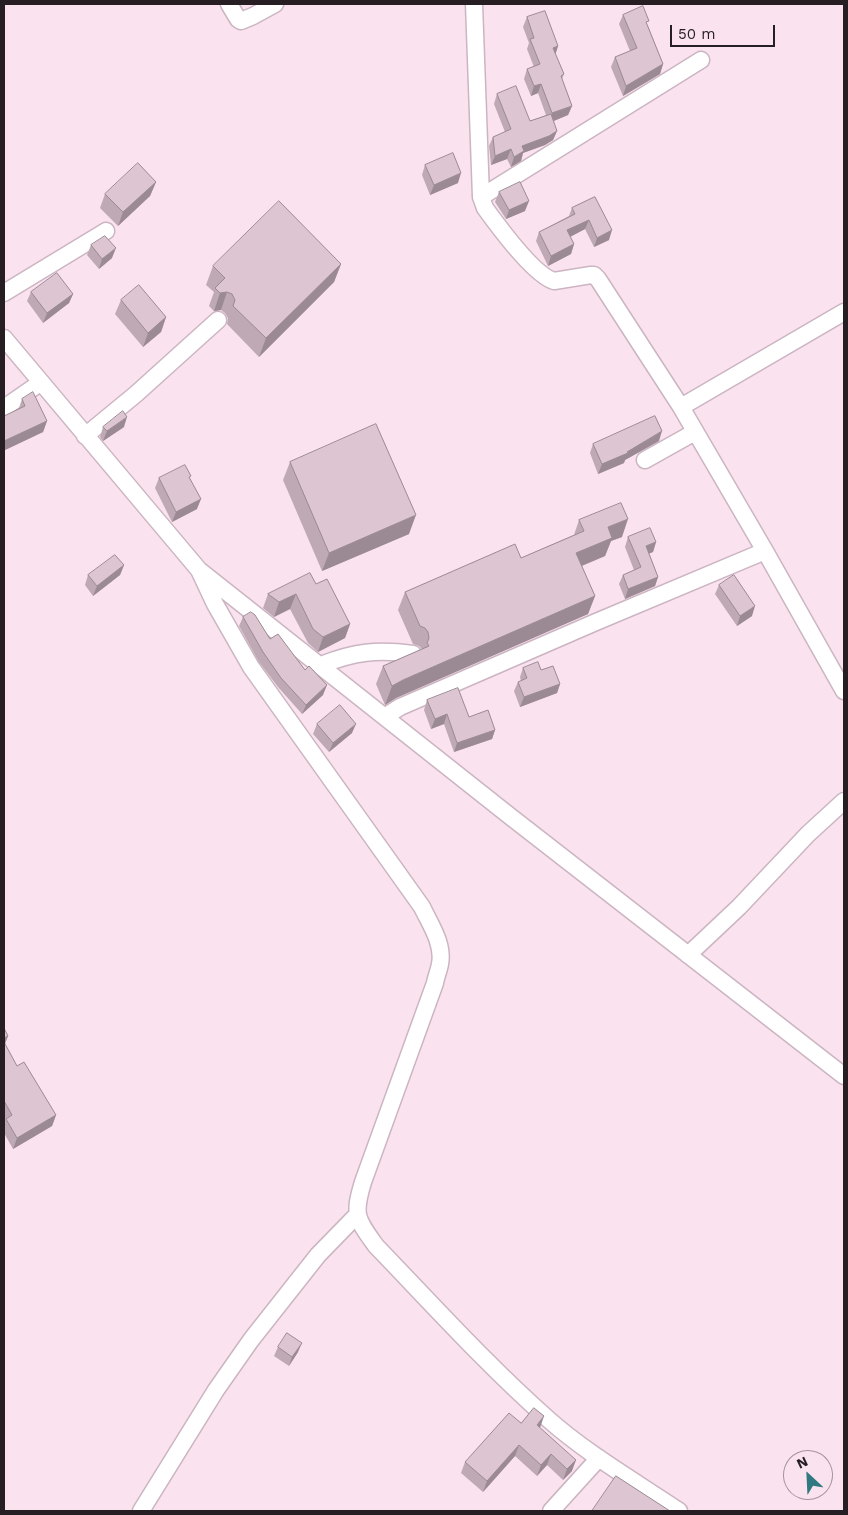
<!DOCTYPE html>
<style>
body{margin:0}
#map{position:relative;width:848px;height:1515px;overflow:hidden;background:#fae2ef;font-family:"Work Sans",sans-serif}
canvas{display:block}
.frame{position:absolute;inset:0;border:5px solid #261e23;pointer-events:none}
.north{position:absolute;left:783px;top:1450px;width:50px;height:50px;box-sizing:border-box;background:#fae2ef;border:1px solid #a5949d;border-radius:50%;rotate:335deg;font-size:14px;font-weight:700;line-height:20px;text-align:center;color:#261e23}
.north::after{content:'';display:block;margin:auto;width:18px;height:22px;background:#317980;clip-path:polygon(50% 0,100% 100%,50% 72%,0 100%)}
.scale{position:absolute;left:670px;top:25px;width:105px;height:22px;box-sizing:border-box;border:2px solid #261e23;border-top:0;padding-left:6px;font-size:15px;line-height:18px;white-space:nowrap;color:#261e23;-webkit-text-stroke:4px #fae2ef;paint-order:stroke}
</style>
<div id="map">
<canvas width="848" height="1515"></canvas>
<div class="frame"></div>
<div class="north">N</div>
<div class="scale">50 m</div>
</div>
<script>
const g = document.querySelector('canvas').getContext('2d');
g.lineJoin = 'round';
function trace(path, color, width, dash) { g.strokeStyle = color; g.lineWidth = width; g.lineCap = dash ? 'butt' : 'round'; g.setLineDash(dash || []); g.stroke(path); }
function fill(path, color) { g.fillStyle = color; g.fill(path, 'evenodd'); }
const minor = new Path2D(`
 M229 4 238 19 241 21 253 16 275 4
 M474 4 481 197 485 208C498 226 534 275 554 281L591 275H594L598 279 681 407 765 551 844 691
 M481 197 701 60
 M4 293 106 231
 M4 338 199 570 511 817 844 1076
 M681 407 844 312
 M4 408 40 383
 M85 436 136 394 218 320
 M645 460 695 432
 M199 570 215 604 251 667 422 907C430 924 444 944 440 964 439 970 436 977 435 983L363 1182C353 1215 356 1218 376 1246 432 1304 487 1365 548 1419 586 1453 636 1482 679 1511
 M321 665C354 652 377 649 413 654
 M386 716 400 707 596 622 765 551
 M688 955 739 907 808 834 844 801
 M141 1511 216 1390 251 1340 318 1255 357 1215
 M551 1511 599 1458`);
const wall = new Path2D(`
 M623 15 648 26 663 64 660 74 623 96 611 67 615 57 630 51 619 24Z
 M527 17 558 46 555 54 564 74 562 79 572 106 568 115 553 121 557 131 553 140 545 145 523 153 521 161 511 167 507 159 491 165 489 146 493 137 505 132 494 104 497 94 530 121 546 115 538 93 531 96 524 79 527 69 534 67 527 49 529 43 523 27Z
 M425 165 458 183 430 195 422 175Z
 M156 182 150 196 118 226 100 208 105 194Z
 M499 192 525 211 506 219 495 202Z
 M595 197 609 240 594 247 585 229 570 237 574 244 571 254 548 266 536 241 539 232 569 216 572 208Z
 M91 245 112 258 99 269 87 255Z
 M341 264 334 282 259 357 227 324 228 318 225 313 221 310 214 311 209 306 214 292 206 285 213 266Z
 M31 292 73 294 69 303 43 323 27 301Z
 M121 300 166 317 161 332 143 347 115 314Z
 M22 399 47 421 43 432 5 450Z
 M103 427H124L103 441 100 437Z
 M659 441 625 460 624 463 598 474 590 453 593 444Z
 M290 462 409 534 322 571 283 480Z
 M159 478H190L197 509 172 522 155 488Z
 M579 520 622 537 611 541 605 556 582 566 595 596 588 614 396 698 385 705 376 684 383 666 422 649 419 646 413 644 398 610 405 592 521 558 574 535Z
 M628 537 656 542 653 552 649 553 658 577 655 586 625 599 619 584 623 575 634 570 625 547Z
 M124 565 120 575 93 596 85 585 88 575Z
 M316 584 350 624 345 638 318 652 308 643 290 609 274 617 263 608 268 594Z
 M719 585 752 616 737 626 715 594Z
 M243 617 305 670 323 695 302 714 278 687 259 662 239 626Z
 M523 668 541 670 560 684 557 693 520 707 514 691 518 682 521 681 520 677Z
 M427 700 469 717 495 730 492 739 454 752 444 724 431 729 424 710Z
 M317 724 352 733 329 752 313 734Z
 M4 1028 8 1036 5 1044 17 1066 56 1115 52 1126 13 1149 4 1133V1124L5 1120 4 1118Z
 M278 1347 298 1352 289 1366 274 1356Z
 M540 1428 572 1471 563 1480 547 1465 537 1476 515 1456 483 1492 461 1473 465 1462Z`);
const shadedWall = new Path2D(`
 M558 46 555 56 553 48Z
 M663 64 660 74 623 96 626 86Z
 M541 84 538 93 531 96 534 86Z
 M572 106 568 115 549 123 552 113Z
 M557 131 553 140 545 145 523 153 521 161 511 167 514 157 522 146Z
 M511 149 507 159 491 165 495 156Z
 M461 173 458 183 430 195 434 185Z
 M156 182 150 196 118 226 123 212Z
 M529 201 525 211 506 219 509 210Z
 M589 220 585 229 564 240 567 230Z
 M612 230 609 240 594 247 597 238Z
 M574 244 571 254 548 266 551 256Z
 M116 248 112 258 99 269 102 259Z
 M341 264 334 282 259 357 266 338Z
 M227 292 221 310 214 311 220 293Z
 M73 294 69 303 43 323 47 313Z
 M166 317 161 332 143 347 148 333Z
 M127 417 124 427 103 441 107 431Z
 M47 421 43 432 5 450 4 453V441Z
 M662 431 659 441 625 460 624 463 598 474 602 464 627 452Z
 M201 499 197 509 172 522 176 512Z
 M416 515 409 534 322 571 329 553Z
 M628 519 622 537 611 541 605 556 569 571 576 553 608 527Z
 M656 542 653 552 643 556 646 546Z
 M124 565 120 575 93 596 97 586Z
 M658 577 655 586 625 599 628 589Z
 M296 594 290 609 274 617 279 602Z
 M595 596 588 614 396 698 385 705 392 686 403 680Z
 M755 606 752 616 737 626 740 616Z
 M350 624 345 638 318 652 323 637Z
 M560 684 557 693 520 707 524 697Z
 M327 685 323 695 302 714 306 705Z
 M447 714 444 724 431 729 435 719Z
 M356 724 352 733 329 752 333 743Z
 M495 730 492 739 454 752 457 743Z
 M8 1036 4 1046V1047V1038Z
 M56 1115 52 1126 13 1149 17 1138Z
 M302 1343 298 1352 289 1366 292 1357Z
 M544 1416 540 1428 537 1425Z
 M519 1445 515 1456 483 1492 487 1481Z
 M551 1454 547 1465 537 1476 541 1465Z
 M576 1460 572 1471 563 1480 567 1469Z`);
const building = new Path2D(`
 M643 6 649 21 646 22 663 64 626 86 615 57 637 48 623 15Z
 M545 11 558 46 553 48 564 74 561 76 572 106 552 113 541 84 534 86 527 69 540 64 530 39 534 38 527 17Z
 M516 86 530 121 551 114 557 131 549 136 522 146 524 151 514 157 511 149 495 156 493 137 511 129 497 94Z
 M453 153 461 173 434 185 425 165Z
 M138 163 156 182 123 212 105 194Z
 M520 182 529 201 509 210 499 192Z
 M595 197 612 230 597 238 589 220 567 230 574 244 551 256 539 232 575 214 572 208Z
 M279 201 341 264 266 338 233 306 235 300 232 294 227 292 220 293 215 288 225 278 213 266Z
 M105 236 116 248 102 259 91 245Z
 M57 273 73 294 47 313 31 292Z
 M139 285 166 317 148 333 121 300Z
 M33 392 47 421 4 441V416L25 406 22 399Z
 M123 411 127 417 107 431 103 427Z
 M655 416 662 431 627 452 628 453 602 464 593 444Z
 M376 424 416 515 329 553 290 462Z
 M185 465 191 476 189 477 201 499 176 512 159 478Z
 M621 503 628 519 608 527 612 538 576 553 595 596 403 680 392 686 383 666 429 646 427 643 429 638 428 632 425 628 420 626 405 592 515 544 521 558 584 531 579 520Z
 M650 528 656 542 646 546 658 577 628 589 623 575 641 567 628 537Z
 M115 555 124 565 97 586 88 575Z
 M310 573 316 584 327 579 350 624 323 637 313 629 296 594 279 602 268 594Z
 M734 575 755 606 740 616 719 585Z
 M251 612 255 615 270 639 278 634 305 670 309 666 327 685 306 705 281 678 263 652 243 617Z
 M538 662 541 670 553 666 560 684 524 697 518 682 527 678 523 668Z
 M458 688 469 717 488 710 495 730 457 743 447 714 435 719 427 700Z
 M340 705 356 724 333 743 317 724Z
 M4 1028 8 1036 4 1038Z
 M4 1042 17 1066 24 1062 56 1115 17 1138 6 1119 12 1115 4 1101Z
 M287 1333 302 1343 292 1357 278 1347Z
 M534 1408 544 1416 537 1425 576 1460 567 1469 551 1454 541 1465 519 1445 487 1481 465 1462 509 1413 521 1423Z
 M616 1476 670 1511H592Z`);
trace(minor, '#ccb5c2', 19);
trace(minor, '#fff', 16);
fill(wall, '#bea9b5');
fill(shadedWall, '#9b8a93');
fill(building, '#ddc5d2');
trace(building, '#9b8a93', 1);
</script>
